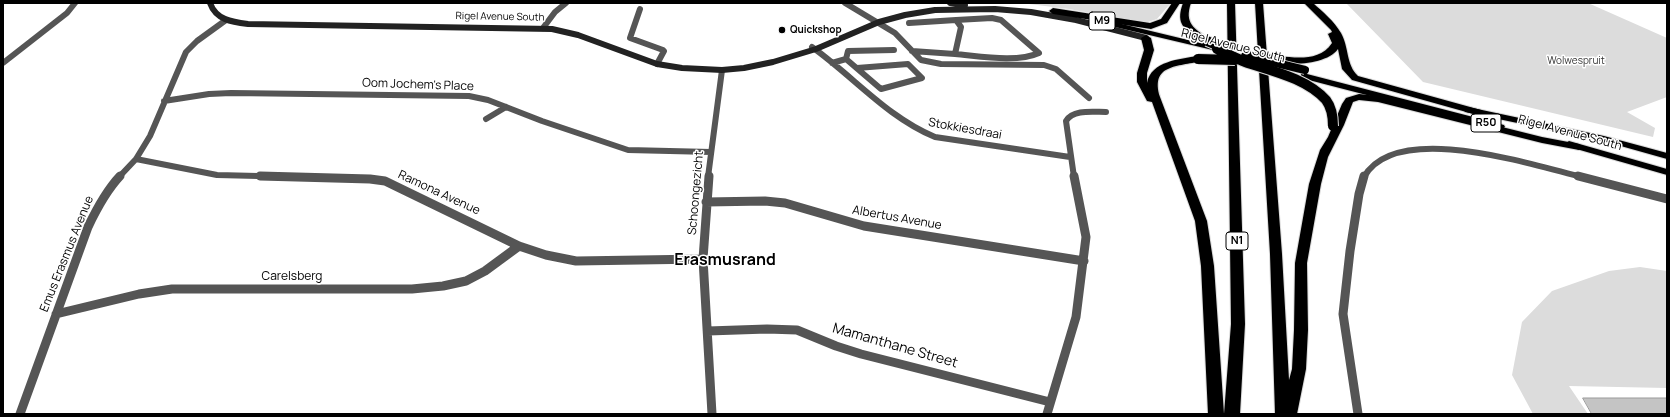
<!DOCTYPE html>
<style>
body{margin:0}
#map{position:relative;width:1670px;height:417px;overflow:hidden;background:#fff;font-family:Manrope,sans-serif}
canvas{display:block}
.frame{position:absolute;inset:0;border:4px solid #000;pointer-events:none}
</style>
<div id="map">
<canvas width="1670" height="417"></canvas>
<div class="frame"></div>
</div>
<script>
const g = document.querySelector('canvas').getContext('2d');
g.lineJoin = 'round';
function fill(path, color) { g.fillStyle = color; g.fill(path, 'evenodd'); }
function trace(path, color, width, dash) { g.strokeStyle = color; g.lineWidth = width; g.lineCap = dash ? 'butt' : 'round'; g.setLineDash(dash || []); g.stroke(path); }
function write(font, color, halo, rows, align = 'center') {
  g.font = font + ' Manrope,sans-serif'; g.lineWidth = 3; g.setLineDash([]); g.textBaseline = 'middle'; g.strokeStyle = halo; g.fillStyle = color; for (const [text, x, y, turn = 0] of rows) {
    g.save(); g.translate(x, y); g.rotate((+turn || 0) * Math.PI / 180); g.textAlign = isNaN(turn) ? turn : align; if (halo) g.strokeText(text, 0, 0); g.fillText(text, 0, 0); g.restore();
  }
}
const green = new Path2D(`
 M1021 3H1171L1157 19 1145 23 1069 9Z
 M1346 3H1588L1667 38V97L1627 112 1655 128 1653 137 1423 82Z
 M1640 267 1667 271V388L1569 386 1588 414H1533L1512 375 1522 322 1552 291 1609 271Z`);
const building = new Path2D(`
 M1583 398H1667V414H1592Z`);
const minorFar1 = new Path2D(`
 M845 3 895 33 921 60 941 64 1044 65 1056 69 1089 98
 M640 9 630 38 663 50 664 51 657 64
 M909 23 956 20 961 27 955 54 912 51
 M543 28 555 12 566 3
 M812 47C854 77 887 117 935 137L1070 157
 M955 54C979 56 1017 63 1039 53L1001 20 992 18 956 20
 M846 59 848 51 894 50
 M3 63 67 13 75 3
 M832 63 846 59 881 89 922 78 908 64 857 68
 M164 101 209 94 231 93 469 96 488 100 542 121 628 150 711 152
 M486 119 506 107
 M136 159 217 175 299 177
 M119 177 136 159 150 136 186 52 197 41 226 20
 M708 177 722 70
 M1074 177 1066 121C1073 109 1093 112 1106 112
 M1364 177C1396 120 1532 165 1582 177`);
const minor = new Path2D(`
 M260 176 370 179 385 181 519 246 546 255 576 261 703 259
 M709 176 703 259 712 414
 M1578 176 1667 199
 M706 202 765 201 785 203 864 226 1084 261
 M56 314 139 294 172 289H412L443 286 466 281 485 271 519 246
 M708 331 767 329 797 330 836 346 861 354 1050 402
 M20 414 88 227C97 208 106 191 120 176
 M1047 414 1076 317 1086 237 1074 176
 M1358 414 1343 314 1350 251 1359 194 1364 176`);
const secondary = new Path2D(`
 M210 3C216 20 232 22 248 24L552 29 578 35 657 64 682 68 722 70 744 68 773 62 816 49 879 22 905 15 935 10 995 9 1031 12 1076 20 1146 38
 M950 3 965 5`);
const primary = new Path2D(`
 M1094 18H1097L1217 47 1221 49 1217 51 1094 22Z
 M1301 74H1307L1504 125 1505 127 1501 130 1498 129 1301 78Z
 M1468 107 1604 136 1667 153V159L1603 141 1465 112 1464 110Z
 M1569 141 1667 169V175L1566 146 1564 144Z`);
const motorway = new Path2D(`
 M1172 3H1180L1167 23 1151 29 1053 14 1049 11 1053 8 1150 23 1161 19Z
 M1183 3H1191C1184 23 1194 29 1210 39L1212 41 1210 43C1200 45 1184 31 1181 22 1179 15 1181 9 1183 3Z
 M1227 3H1235L1245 324 1240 414H1224L1231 324Z
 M1255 3H1263L1282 254 1289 380 1292 369 1294 330 1295 263 1309 184 1320 150 1328 137 1342 104 1346 98 1359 94 1378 96 1542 137 1579 144 1584 147 1579 150 1542 143 1378 102 1359 100 1353 102 1344 125 1328 157 1321 184 1307 263 1308 330 1306 369 1297 414H1275L1270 254Z
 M1304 3H1313C1323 12 1334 21 1341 33 1349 47 1346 65 1358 76L1481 110 1482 112 1477 115 1352 80 1342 69 1338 49C1327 65 1287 66 1270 62L1268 60C1278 50 1315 69 1332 43L1328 34 1332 32 1331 30Z
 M1146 35 1151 38 1154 50 1147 73V83C1151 61 1180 59 1198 56L1203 59 1201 61C1178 67 1150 64 1160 97L1207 221 1214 266 1224 414H1208L1201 266 1195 221 1152 102 1147 101 1137 82V73L1144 50 1141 38Z`);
const primaryBridge = new Path2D(`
 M1264 60 1305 70`);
const motorwayBridge = new Path2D(`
 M1207 41 1226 49
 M1217 49C1226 53 1236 58 1245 62 1272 71 1306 78 1326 100 1332 108 1333 116 1333 126
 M1246 56 1273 60
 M1198 59 1235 60`);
const markers = [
 [782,30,4,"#000"]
];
const farStreetnames = [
 ["Rigel Avenue South",500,17,1]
];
const farPoinames = [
 ["Quickshop",790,30]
];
const farParknames = [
 ["Wolwespruit",1576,61]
];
const shields = [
 [1102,21,26],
 [1486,123,30],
 [1237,241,22]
];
const shieldNames = [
 ["M9",1102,21],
 ["R50",1486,123],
 ["N1",1237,241]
];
const streetNames = [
 ["Rigel Avenue South",1233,46,14],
 ["Oom Jochem's Place",418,85,2],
 ["Stokkiesdraai",965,129,10],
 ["Rigel Avenue South",1570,133,15],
 ["Ramona Avenue",439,193,25],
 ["Schoongezicht",696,193,-85],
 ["Albertus Avenue",897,218,10],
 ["Emus Erasmus Avenue",67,254,-68],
 ["Carelsberg",292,277]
];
const nearStreetnames = [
 ["Mamanthane Street",895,346,16]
];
const districtNames = [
 ["Erasmusrand",725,261]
];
fill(green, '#dcdcdc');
fill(building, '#c4c4c4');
trace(building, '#999', 1);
trace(primary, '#dbdbdb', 2);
trace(motorway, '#dbdbdb', 2);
trace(minorFar1, '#555', 6);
trace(minor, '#555', 9);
trace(secondary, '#222', 6);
fill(primary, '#000');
fill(motorway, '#000');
trace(primaryBridge, '#dbdbdb', 10, []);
trace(motorwayBridge, '#dbdbdb', 12, []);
trace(primaryBridge, '#000', 8);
trace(motorwayBridge, '#000', 10);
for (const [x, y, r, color] of markers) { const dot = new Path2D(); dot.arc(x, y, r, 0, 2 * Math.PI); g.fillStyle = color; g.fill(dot); trace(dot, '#fff', 1.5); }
write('10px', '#000', '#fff', farStreetnames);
write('bold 10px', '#000', '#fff', farPoinames, 'left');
write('10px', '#333', '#fff', farParknames);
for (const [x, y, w] of shields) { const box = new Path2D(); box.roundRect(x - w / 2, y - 9, w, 18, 3); g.fillStyle = '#fff'; g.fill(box); trace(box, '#000', 1); }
write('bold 11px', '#000', null, shieldNames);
write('12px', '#000', '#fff', streetNames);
write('14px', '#000', '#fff', nearStreetnames);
write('bold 16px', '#000', '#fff', districtNames);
</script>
